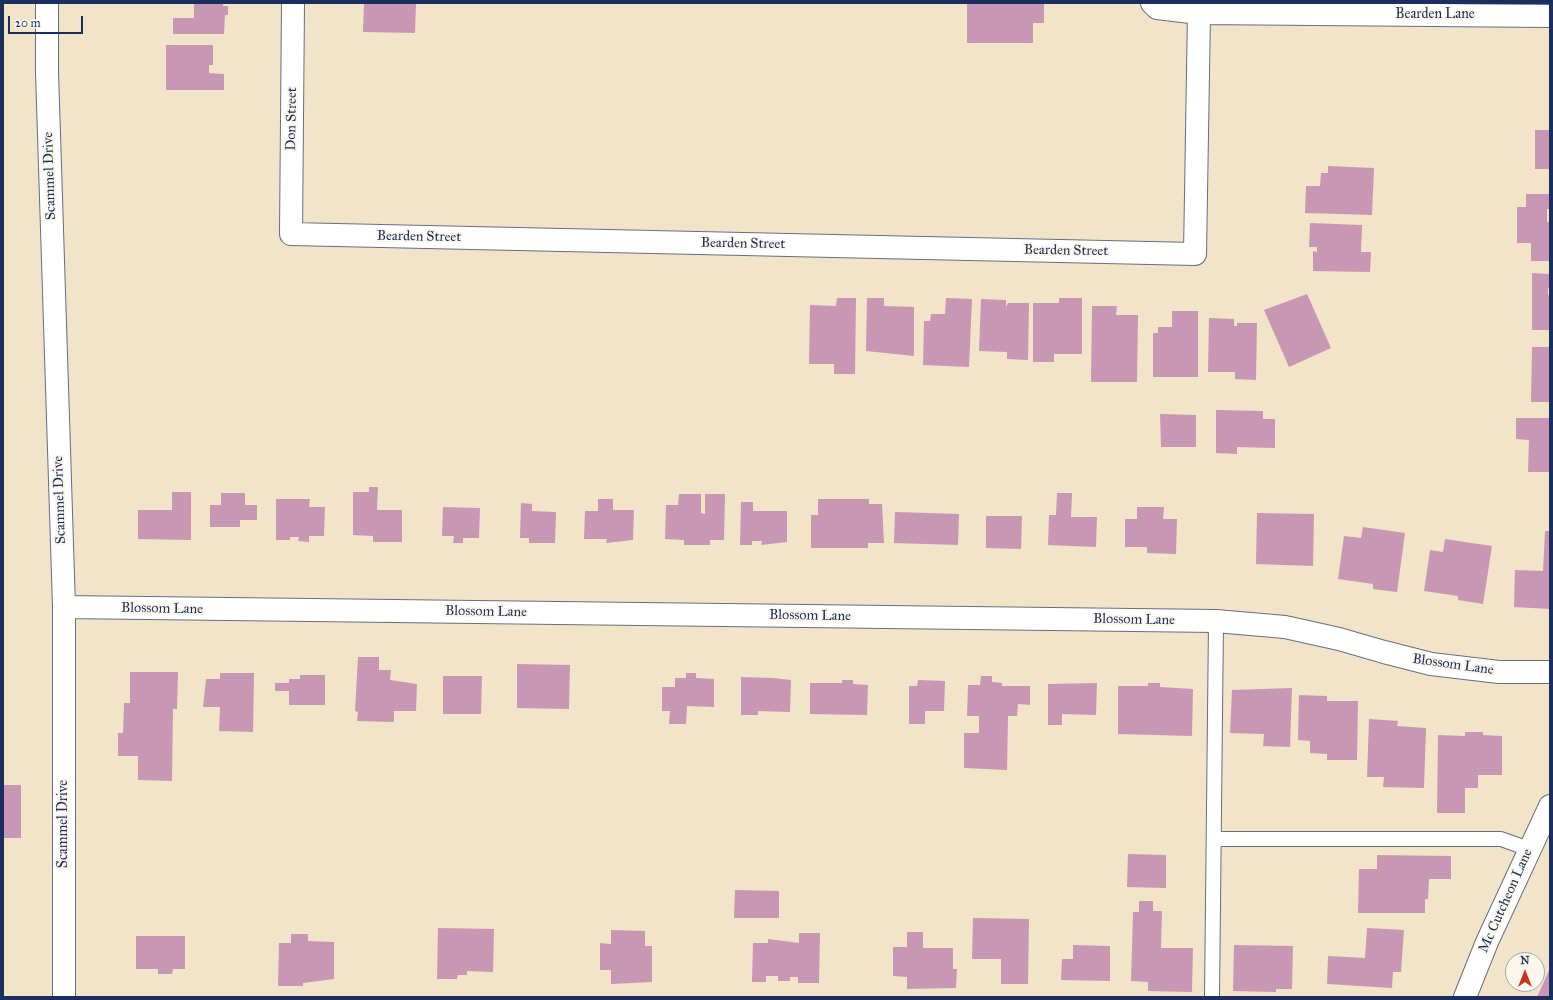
<!DOCTYPE html>
<style>
body{margin:0}
#map{position:relative;width:1553px;height:1000px;overflow:hidden;background:#f2e4c8;font-family:"IM FELL Great Primer",serif}
canvas{display:block}
.frame{position:absolute;inset:0;border:4px solid #1b2f5e;pointer-events:none}
.north{position:absolute;left:1505px;top:952px;width:40px;height:40px;box-sizing:border-box;background:#fbf7ec;border:1px solid #a1a7b3;border-radius:50%;rotate:0deg;font-size:11px;font-weight:700;line-height:16px;text-align:center;color:#1b2f5e}
.north::after{content:'';display:block;margin:auto;width:14px;height:18px;background:#c8321e;clip-path:polygon(50% 0,100% 100%,50% 72%,0 100%)}
.scale{position:absolute;left:8px;top:16px;width:75px;height:18px;box-sizing:border-box;border:2px solid #1b2f5e;border-top:0;padding-left:5px;font-size:12px;line-height:14px;white-space:nowrap;color:#1b2f5e;-webkit-text-stroke:3px #fbf7ec;paint-order:stroke}
</style>
<div id="map">
<canvas width="1553" height="1000"></canvas>
<div class="frame"></div>
<div class="north">N</div>
<div class="scale">20 m</div>
</div>
<script>
const g = document.querySelector('canvas').getContext('2d');
g.lineJoin = 'round';
function fill(path, color) { g.fillStyle = color; g.fill(path, 'evenodd'); }
function trace(path, color, width, dash) { g.strokeStyle = color; g.lineWidth = width; g.lineCap = dash ? 'butt' : 'round'; g.setLineDash(dash || []); g.stroke(path); }
function write(font, color, halo, rows, align = 'center') {
  g.font = font + ' "IM FELL Great Primer",serif'; g.lineWidth = 4; g.setLineDash([]); g.textBaseline = 'middle'; g.strokeStyle = halo; g.fillStyle = color; for (const [text, x, y, turn = 0] of rows) {
    g.save(); g.translate(x, y); g.rotate((+turn || 0) * Math.PI / 180); g.textAlign = isNaN(turn) ? turn : align; if (halo) g.strokeText(text, 0, 0); g.fillText(text, 0, 0); g.restore();
  }
}
const building = new Path2D(`
 M194 3H223V6H228V15H225L224 34H173V18H194Z
 M364 3H416L415 33 363 32Z
 M967 3H1044V23H1033V43H967Z
 M166 45H213V65H209V73L224 74V90H166Z
 M1535 130H1550V169H1535Z
 M1328 166 1374 168 1372 215 1305 213 1306 186H1320L1321 173H1328Z
 M1526 194H1550V209H1547V222H1550V261H1531V243H1517V207H1526Z
 M1310 223 1362 225 1361 252H1371L1370 272 1313 271V251L1317 252V247H1309Z
 M1532 273 1550 274V288H1548V295L1550 296V330H1532Z
 M1307 294 1331 348 1289 367 1264 310Z
 M837 298H856L855 374H834V364H809L810 305 836 306Z
 M867 298H884V306L914 307V356L866 351Z
 M946 298 972 299 969 367 923 365 924 321H930L931 314H945Z
 M1059 298H1082V354H1054V362H1033V303H1059Z
 M981 299 1006 300V307L1008 303H1029L1028 360 1007 359V352L979 351Z
 M1092 306H1117L1116 315H1138L1137 382H1091Z
 M1172 311H1198V377H1153V333H1158V327H1172Z
 M1209 318 1234 319V326H1237V323H1257L1256 380 1235 379V372H1208Z
 M1532 347H1550V402H1531Z
 M1216 410 1263 411V419H1275V448L1237 447V454L1216 453Z
 M1160 414 1196 415V447H1161Z
 M1516 418H1550V472H1528L1529 440 1516 439Z
 M369 487H378L377 510H402V542H373V536L353 535V492H369Z
 M172 492H191V540L138 539V510H172Z
 M221 493H245V505H257V520H240V527H210V505H221Z
 M1057 493H1072L1071 517H1097L1096 547 1048 545 1049 515H1056Z
 M679 494H701V513L705 514V494H725L724 540H710V545H684V540L665 539 666 505H678Z
 M276 499H310L309 507H325L324 536H309V542L298 541 299 537H290V540H276Z
 M598 499H613V510H634L633 540 606 543 607 539H584L585 511H598Z
 M818 499H869V504H882L884 543H868V548H811V515H818Z
 M741 502H753V511H787V542L761 545 762 541H752V545H740Z
 M521 503 532 504V511L556 512 555 543H529V538H520Z
 M443 507 480 508 479 538H463V543H453L454 536H442Z
 M1137 507H1164L1163 519H1177L1176 554 1147 553V547H1125V519H1137Z
 M895 512 959 514 958 545 894 543Z
 M1257 513 1314 514 1313 566 1256 564Z
 M986 516H1022L1021 549 986 548Z
 M1363 527 1405 533 1397 592 1373 589V584L1338 579 1344 536 1361 538Z
 M1545 531H1550V609L1514 607 1515 570 1543 571Z
 M1445 539 1492 546 1483 604 1458 600V596L1424 591 1430 550 1443 552Z
 M358 657H379V670H391L390 680 417 684 416 711H394V722L357 721 358 712 355 711Z
 M517 664 570 665 569 709 517 708Z
 M130 672H178L177 709H173L172 781 138 780V756H118V733H123L124 703H130Z
 M220 673H254L253 732 219 731 220 707H203L206 679H220Z
 M686 673H696V678L714 679V707L687 706 686 724H669L670 711H662V687H675V678H686Z
 M300 675H325V705H289V691H275V683H289V679H300Z
 M443 676H482L481 714H443Z
 M981 676H992V682L1002 683V686H1030V705L1018 704 1017 716H1008L1007 770 964 768V733H979V716H967L968 685H980Z
 M741 677 773 678 791 680 790 712 758 711V715H741Z
 M842 680H853V684L868 685 867 715 810 714V683H842Z
 M918 680 945 681 944 711H925V724H909V686H917Z
 M1097 683 1096 715 1062 714V725H1048V684Z
 M1148 683H1160V687L1193 689 1192 736 1118 734V686H1148Z
 M1292 688 1290 747 1263 746 1264 734 1230 733 1232 690Z
 M1299 695 1327 696V701H1358L1357 760H1327V754L1310 753V741L1298 740Z
 M1369 719 1398 721 1397 726 1426 728 1424 788 1383 787 1384 777H1367Z
 M1465 732H1483V735L1502 736V775H1478V788H1465V813H1437L1438 735 1465 736Z
 M3 785H21V838H3Z
 M1128 854 1166 855V888L1127 887Z
 M1377 855 1451 856V879H1429L1428 899H1425V913H1358L1359 869H1377Z
 M735 890 779 891V918H734Z
 M1139 901H1153V911H1162L1161 948H1193L1192 992 1148 991V982L1131 981 1133 912H1139Z
 M973 918 1029 919 1028 984H1001V959H972Z
 M438 928 494 929 493 972 467 971V975H458L457 979H437Z
 M1367 928 1404 930 1401 972H1393L1392 988 1327 984 1328 956 1365 958Z
 M611 930 645 931V946H652V982L611 984V970H600V943L611 944Z
 M907 932H923V948H953V969H957L956 988 907 989V977L893 976V947H907Z
 M799 933H820L819 983H798V977H790V981H778V976H766V982H752L753 943H768V939L799 943Z
 M291 934H308V941L334 942V979L303 983V986H278L279 943H291Z
 M136 936H185V969H173L172 974H158V969H136Z
 M1073 945 1110 946V981L1061 980 1062 959H1073Z
 M1234 945 1293 946 1292 989H1276V992L1233 991Z
 M1550 968V997H1537Z`);
const service = new Path2D(`
 M1214 839H1501L1529 849
 M1212 997 1216 621`);
const minor = new Path2D(`
 M47 3V72L64 607V997
 M293 3 291 234 1195 254 1199 13
 M1152 3 1157 8 1199 13 1550 16
 M64 607 1216 621 1285 627 1339 639 1384 652 1431 664 1499 672H1550`);
const tertiary = new Path2D(`
 M1465 997 1487 942 1550 806`);
const streetNames = [
 ["Bearden Lane",1435,15],
 ["Don Street",292,119,-89],
 ["Scammel Drive",50,176,-92],
 ["Bearden Street",419,237,1],
 ["Bearden Street",743,244,1],
 ["Bearden Street",1066,251,1],
 ["Scammel Drive",60,500,-92],
 ["Blossom Lane",162,609,1],
 ["Blossom Lane",486,612,1],
 ["Blossom Lane",810,616,1],
 ["Blossom Lane",1134,620,1],
 ["Blossom Lane",1453,665,8],
 ["Scammel Drive",64,824,-90],
 ["Mc Cutcheon Lane",1506,901,-66]
];
fill(building, '#c897b4');
trace(service, '#666e83', 16);
trace(minor, '#666e83', 24);
trace(tertiary, '#666e83', 24);
trace(service, '#fff', 14);
trace(minor, '#fff', 22);
trace(tertiary, '#fff', 22);
write('14px', '#1b2f5e', '#fbf7ec', streetNames);
</script>
